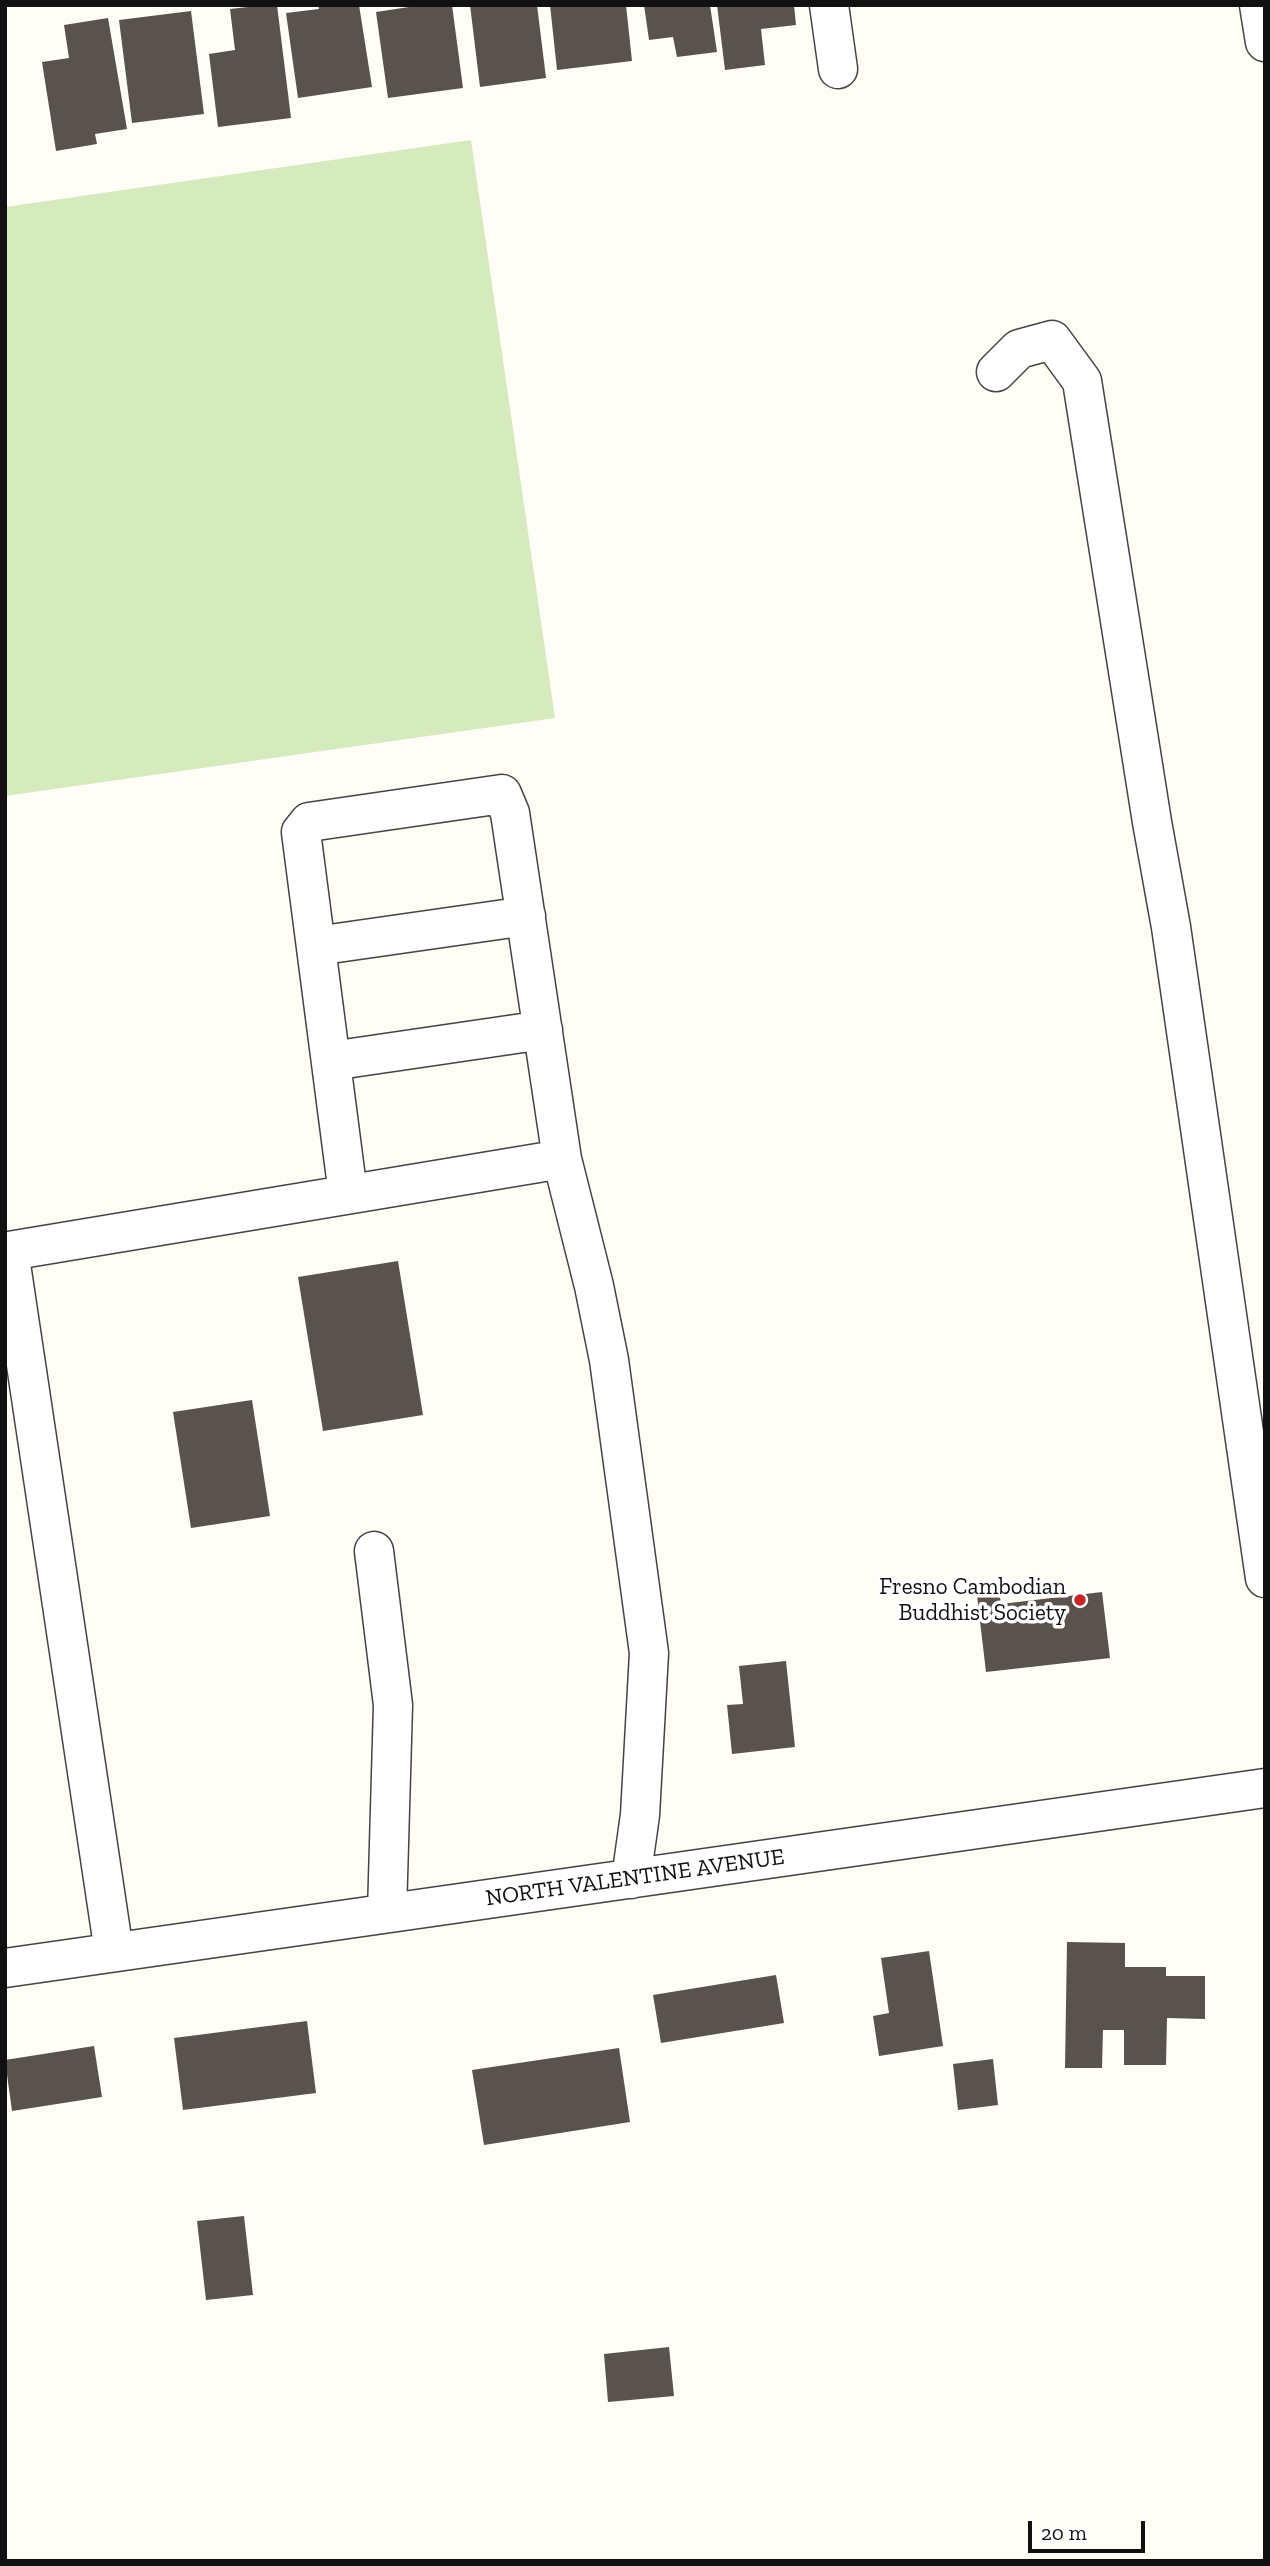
<!DOCTYPE html>
<style>
body{margin:0}
#map{position:relative;width:1270px;height:2566px;overflow:hidden;background:#fffdf5;font-family:"Zilla Slab",serif}
canvas{display:block}
.frame{position:absolute;inset:0;border:7px solid #111;pointer-events:none}
.scale{position:absolute;left:1028px;top:2521px;width:117px;height:32px;box-sizing:border-box;border:4px solid #111;border-top:0;padding-left:9px;font-size:21px;line-height:24px;white-space:nowrap;color:#111;-webkit-text-stroke:5px #fff;paint-order:stroke}
</style>
<div id="map">
<canvas width="1270" height="2566"></canvas>
<div class="frame"></div>
<div class="scale">20 m</div>
</div>
<script>
const g = document.querySelector('canvas').getContext('2d');
g.lineJoin = 'round';
function fill(path, color) { g.fillStyle = color; g.fill(path, 'evenodd'); }
function trace(path, color, width, dash) { g.strokeStyle = color; g.lineWidth = width; g.lineCap = dash ? 'butt' : 'round'; g.setLineDash(dash || []); g.stroke(path); }
function write(font, color, halo, rows, align = 'center') {
  g.font = font + ' "Zilla Slab",serif'; g.lineWidth = 7; g.setLineDash([]); g.textBaseline = 'middle'; g.strokeStyle = halo; g.fillStyle = color; for (const [text, x, y, turn = 0] of rows) {
    g.save(); g.translate(x, y); g.rotate((+turn || 0) * Math.PI / 180); g.textAlign = isNaN(turn) ? turn : align; if (halo) g.strokeText(text, 0, 0); g.fillText(text, 0, 0); g.restore();
  }
}
const green = new Path2D(`
 M471 140 555 718 5 796V207Z`);
const building = new Path2D(`
 M266 5H277L291 118 218 127 209 54 235 50 230 9Z
 M318 5H359L372 87 298 98 286 13 319 9Z
 M409 5H452L463 88 388 98 376 12 409 7Z
 M470 5H537L546 78 480 87Z
 M550 5H626L632 61 557 70Z
 M644 5H710L717 52 677 57 673 37 649 40Z
 M717 5H794L796 25 761 29 765 65 725 70Z
 M191 11 204 114 132 123 119 20Z
 M108 18 127 129 95 134 97 144 56 151 42 62 69 58 64 25Z
 M398 1261 423 1415 323 1431 298 1277Z
 M252 1400 270 1516 191 1528 173 1412Z
 M998 1584 1001 1604 1102 1592 1110 1658 986 1672 976 1587Z
 M786 1661 795 1747 732 1754 727 1705 743 1704 739 1666Z
 M1067 1942 1125 1943V1967H1166V1976H1205V2019L1167 2018 1166 2065H1124V2030H1103L1102 2068H1065Z
 M929 1951 943 2046 879 2056 873 2016 889 2013 881 1958Z
 M776 1975 784 2023 661 2043 653 1995Z
 M307 2021 316 2093 183 2110 174 2038Z
 M94 2046 102 2097 12 2111 5 2060Z
 M619 2048 630 2122 484 2145 472 2070Z
 M993 2059 998 2105 958 2110 953 2064Z
 M244 2216 253 2295 206 2300 197 2221Z
 M669 2347 674 2396 608 2402 604 2354Z`);
const minor = new Path2D(`
 M829 5 838 69
 M1259 5 1265 42
 M996 372 1019 349 1052 340 1082 381 1152 822 1171 927 1265 1578
 M316 946 526 916
 M331 1061 543 1030
 M348 1194 301 832 309 822 502 794 510 813 562 1159
 M374 1551 393 1705 387 1913
 M114 1952 9 1251 562 1159 594 1286 609 1360 649 1653 640 1815 631 1879
 M5 1968 1265 1788`);
const markers = [
 [1080,1600,7,"#c4262e"]
];
const poiNames = [
 ["Fresno Cambodian",1066,1587],
 ["Buddhist Society",1066,1613]
];
const streetNames = [
 ["NORTH VALENTINE AVENUE",635,1878,-8]
];
fill(green, '#d5ebbd');
fill(building, '#5a524d');
trace(minor, '#444', 41);
trace(minor, '#fff', 38);
for (const [x, y, r, color] of markers) { const dot = new Path2D(); dot.arc(x, y, r, 0, 2 * Math.PI); g.fillStyle = color; g.fill(dot); trace(dot, '#fff', 2.5); }
write('23px', '#111', '#fff', poiNames, 'right');
write('23px', '#111', '#fff', streetNames);
</script>
